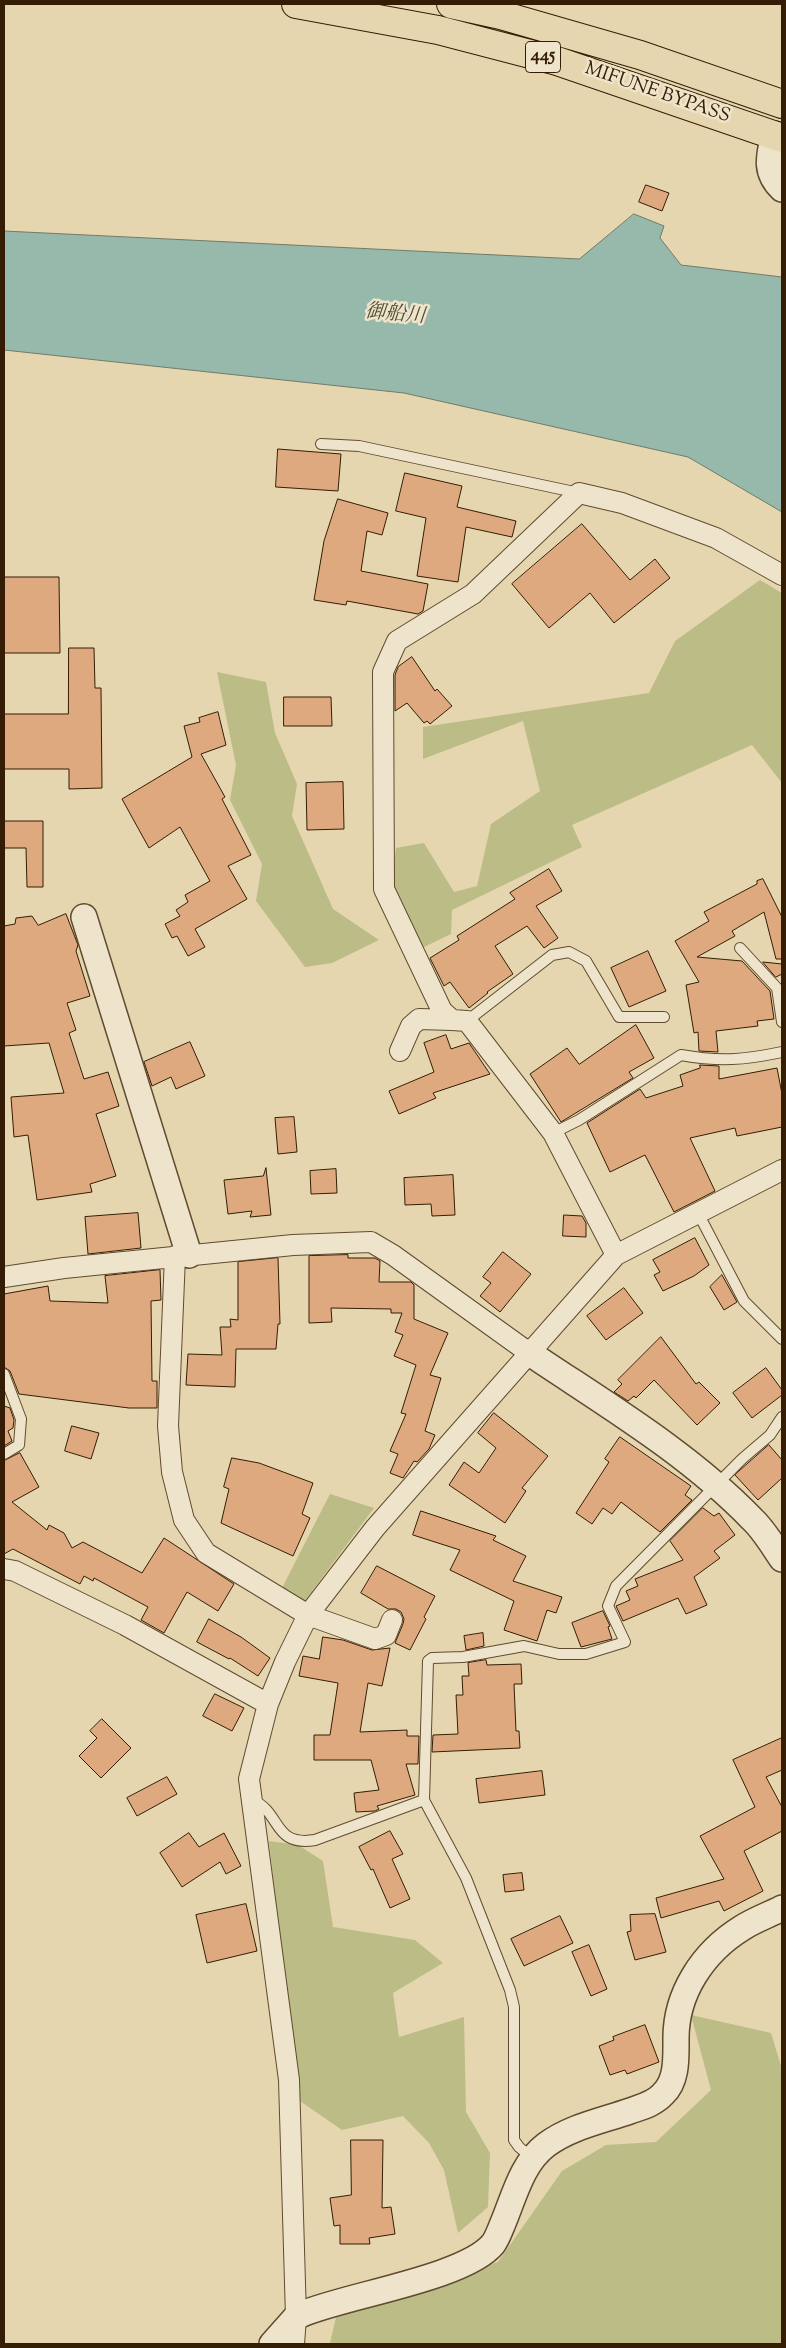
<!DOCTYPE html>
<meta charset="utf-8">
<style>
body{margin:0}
#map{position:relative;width:786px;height:2348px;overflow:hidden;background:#e5d6af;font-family:"Sorts Mill Goudy",serif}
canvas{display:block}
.frame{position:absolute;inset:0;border:5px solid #341d04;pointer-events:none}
</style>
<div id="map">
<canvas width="786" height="2348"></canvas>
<div class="frame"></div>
</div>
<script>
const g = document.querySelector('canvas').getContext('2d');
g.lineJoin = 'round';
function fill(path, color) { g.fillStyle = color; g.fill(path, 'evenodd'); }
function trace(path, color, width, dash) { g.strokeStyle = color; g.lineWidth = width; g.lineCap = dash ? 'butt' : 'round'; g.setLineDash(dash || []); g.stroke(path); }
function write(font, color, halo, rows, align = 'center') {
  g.font = font + ' "Sorts Mill Goudy","Noto Serif JP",serif'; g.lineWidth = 5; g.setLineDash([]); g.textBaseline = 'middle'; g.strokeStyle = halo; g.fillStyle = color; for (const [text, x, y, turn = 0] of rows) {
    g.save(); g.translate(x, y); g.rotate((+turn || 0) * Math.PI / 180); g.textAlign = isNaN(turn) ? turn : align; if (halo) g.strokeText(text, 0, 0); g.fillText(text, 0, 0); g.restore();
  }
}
const green = new Path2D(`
 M760 580 782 593V783L752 745 572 825 582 847 452 910 451 934 422 948 392 881 396 848 424 843 454 892 477 886 491 824 540 791 523 721 423 759V727L649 693 675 641Z
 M217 672 266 682 275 733 297 784 292 816 333 909 379 940 332 963 305 967 256 901 262 864 230 800 236 765Z
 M330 1494 374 1508 303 1603 281 1590Z
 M269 1841 298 1845 323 1861 333 1927 415 1940 443 1963 393 1993 399 2037 464 2017 466 2112 490 2153 488 2207 458 2233 444 2170 429 2143 403 2116 342 2130 297 2099Z
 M691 2015 771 2033 782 2069V2344L330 2343 336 2317 498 2262 562 2171 606 2145 656 2142 711 2090Z`);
const water = new Path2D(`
 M634 214 664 226 660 238 681 265 782 277V512L688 457 404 393 4 350V231L579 259Z`);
const building = new Path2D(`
 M646 185 669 193 662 211 639 202Z
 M278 449 341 454 338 491 276 487Z
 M405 473 462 486 457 507 516 521 512 537 466 527 458 582 417 576 426 518 396 511Z
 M338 499 388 513 382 535 367 531 361 571 428 584 423 611 418 614 347 601 346 605 314 600 324 541Z
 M582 524 630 580 655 559 670 578 614 623 590 593 549 628 512 584Z
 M4 577H59L60 653H4Z
 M69 648H94L95 688H101L102 788 69 789V769H4V714H68Z
 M412 657 435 691 437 689 452 706 430 724 427 721 424 723 407 703 395 711V675L398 667Z
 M284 697H331L332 726H284Z
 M218 712 226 745 201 754 225 797 222 799 251 855 228 866 247 899 195 929 205 947 188 956 177 936 172 938 165 924 180 916 176 910 188 902 185 895 210 881 180 827 149 848 122 799 192 757 184 726 200 722 199 718Z
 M343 782 344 829 307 830 306 783Z
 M4 821H43V887H27L26 848H4Z
 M549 869 562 891 536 906 558 938 544 948 527 926 495 946 513 974 487 992 488 993 469 1008 450 982 444 986 430 958 459 940 457 936 515 899 510 893Z
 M763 879 782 917V959H776L764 912 732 931 735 936 697 957 742 961 770 991 774 1019 757 1021 758 1026 716 1031 718 1052 699 1051 698 1032 694 1033 686 985 699 982 675 941 709 921 704 912 757 884V881Z
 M66 914 78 945 76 951 90 996 67 1003 76 1030 69 1033 84 1079 108 1072 119 1106 96 1114 116 1176 90 1184 92 1192 37 1200 28 1135 14 1137 11 1097 64 1093 49 1043 4 1046V926L15 924 16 918 32 916 38 925Z
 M648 951 666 991 629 1007 611 968Z
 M763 962 782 964V974L776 977Z
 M636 1025 654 1058 629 1072 633 1078 561 1122 530 1074 567 1048 579 1064Z
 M446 1035 451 1049 469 1043 490 1074 433 1093 436 1098 399 1114 389 1091 434 1072 424 1043Z
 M190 1042 205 1076 176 1089 171 1077 152 1086 144 1062Z
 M700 1065 719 1066V1079L777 1068 782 1094V1127L737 1136 735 1128 690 1138 715 1191 674 1212 645 1155 610 1172 587 1123 640 1089 646 1098 683 1086 680 1075 700 1068Z
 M294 1117 297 1152 278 1154 275 1118Z
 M266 1168 271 1215 250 1217 252 1211 228 1214 224 1180 263 1176Z
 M336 1169 337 1193 311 1194 310 1171Z
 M453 1175 455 1215 432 1216 431 1204 405 1205 404 1178Z
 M138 1213 141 1248 88 1254 85 1217Z
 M564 1215 582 1216 586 1223V1237L563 1236Z
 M695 1238 709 1265 694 1276 663 1291 654 1275 660 1272 653 1260Z
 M503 1252 531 1274 500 1312 480 1296 491 1283 483 1277Z
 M348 1255V1258H375L380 1261 379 1282H411L414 1285V1319L448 1333 430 1375 441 1378 425 1431 435 1435 429 1449 417 1462 414 1461 403 1478 390 1473 398 1454 390 1451 406 1414 401 1413 416 1365 394 1356 403 1335 395 1332 402 1313H391V1309L331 1308 332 1322 309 1323V1256Z
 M278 1258 280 1324H278L276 1349H236L235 1387 186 1385 188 1354 222 1355 220 1327H231L230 1319 238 1320V1262Z
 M160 1270 161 1300 151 1301 152 1381H157V1408H129L19 1394 10 1371 4 1367V1294L48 1286 50 1301 108 1303 105 1276Z
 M722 1275 737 1302 724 1310 710 1287Z
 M624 1288 643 1313 606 1340 587 1316Z
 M661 1337 696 1384 699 1382 720 1403 697 1425 654 1380 636 1398 634 1396 628 1401 614 1392 622 1384 618 1380Z
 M766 1368 782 1390V1395L752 1418 733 1393Z
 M4 1406 10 1408 14 1420 13 1428 8 1431 12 1441 4 1446Z
 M494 1413 548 1456 522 1488 526 1491 505 1523 449 1485 464 1462 479 1473 496 1448 478 1433Z
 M72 1426 99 1433 91 1459 65 1451Z
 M620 1437 691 1486 685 1495 692 1500 660 1532 621 1502 612 1514 603 1508 592 1524 576 1513 609 1462 605 1459Z
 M769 1445 782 1460V1478L758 1500 735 1475Z
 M20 1453 39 1487 12 1502 47 1530 49 1525 64 1533 72 1548 83 1542 142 1573 164 1538 234 1584 218 1611 187 1592 164 1633 141 1620 148 1607 94 1578 93 1581 84 1576 80 1584 13 1549 4 1554V1461Z
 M232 1458 259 1463 313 1483 302 1514 310 1518 293 1556 221 1523 229 1489 224 1487Z
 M703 1508 714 1516 719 1513 735 1535 714 1551 720 1558 694 1577 707 1605 686 1614 678 1598 623 1621 616 1606 630 1600 626 1591 638 1586 635 1579 683 1560 670 1541Z
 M421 1511 496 1536 493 1540 526 1556 513 1581 562 1597 556 1613 547 1610 537 1641 504 1630 514 1601 450 1570 460 1550 413 1535Z
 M377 1566 435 1596 424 1617 426 1619 410 1650 395 1643 403 1624 404 1619 401 1612 396 1609H388L361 1593Z
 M603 1611 610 1626 608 1627 612 1639 581 1647 572 1623Z
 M209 1619 241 1637 270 1658 258 1676 230 1658 229 1659 197 1642Z
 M483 1633 484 1646 466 1650 464 1636Z
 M323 1637 343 1640 372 1650 390 1648 382 1686 368 1683 360 1732 407 1730V1736H419L418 1764H406L415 1795 377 1806 379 1809 375 1811 356 1812 354 1793 379 1790 371 1760H314V1735H330L338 1683 299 1676 303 1656 319 1659Z
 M486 1660 487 1665 521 1664 522 1684H514L516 1731H519L520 1748 432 1752 433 1735 458 1734 456 1695H463L462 1676H469L468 1663Z
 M215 1694 244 1708 232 1731 203 1716Z
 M102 1719 131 1748 101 1778 79 1756 97 1738 90 1731Z
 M782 1738V1770L766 1777 782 1807V1831L744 1851 763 1891 724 1911 719 1901 661 1918 656 1898 724 1879 700 1836 755 1807 733 1760Z
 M542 1771 545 1795 479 1803 476 1779Z
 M167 1777 177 1794 137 1816 127 1798Z
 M390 1831 403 1854 392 1859 410 1899 390 1908 373 1869 371 1870 359 1847Z
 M189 1833 199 1847 224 1833 241 1866 226 1874 220 1862 182 1887 160 1853Z
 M522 1873 524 1890 505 1892 503 1875Z
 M246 1904 257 1951 207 1963 196 1915Z
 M655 1914 666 1952 635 1960 627 1932 631 1931 630 1915Z
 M560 1916 573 1943 524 1966 511 1939Z
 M589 1945 607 1989 591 1996 572 1952Z
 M645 2025 659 2062 627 2074 625 2070 610 2075 599 2046 614 2040 613 2037Z
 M351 2140H383L382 2208 391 2207 395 2234 369 2238 370 2244H340V2225L334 2226 330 2198 351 2195Z`);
const service = new Path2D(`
 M321 444 359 446 579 493
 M740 948 777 988 782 1022
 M467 1021 552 955 569 952 586 961 619 1017H664
 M553 1133 579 1120 681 1055C720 1062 744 1060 782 1052
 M698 1213 744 1301 782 1339
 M4 1374 21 1419 19 1445 4 1454
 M252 1800C282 1812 272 1847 315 1840L424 1800 466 1878 510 1990 514 2007V2140L519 2147 532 2158
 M424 1800 428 1661 432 1658 463 1657 524 1646 559 1654H586L625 1642 608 1606 616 1586 742 1459 770 1435 782 1417`);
const minor = new Path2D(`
 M400 1051 411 1026 419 1019 452 1020
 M616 1255 553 1133 467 1021 452 1020 442 1011 384 889 383 672 397 641 473 594 579 493 622 503 716 538 782 575
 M175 1256 168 1426 172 1472 184 1520 206 1553 308 1615 375 1639 386 1635 392 1620
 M4 1277 64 1268 293 1245 371 1242 393 1255 528 1352
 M4 1569 15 1571 125 1625 268 1704
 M294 2344 296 2317 289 2080 249 1779 268 1704 285 1662 308 1615 375 1528 616 1255 782 1170`);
const tertiary = new Path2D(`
 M774 134C769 156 764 172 782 189
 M84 917 189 1255
 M528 1352C605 1404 687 1452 752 1519 764 1530 773 1546 782 1559
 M272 2344 296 2317 302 2314C347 2295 465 2278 493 2244 497 2239 500 2230 503 2223 514 2197 522 2163 546 2145 570 2127 601 2121 630 2111 641 2107 654 2104 663 2094 677 2081 676 2059 676 2041 675 1994 703 1952 742 1928 754 1920 769 1915 782 1908`);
const trunk = new Path2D(`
 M296 4 438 30 557 61 782 138
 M451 4 501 15 640 55 782 104`);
const shields = [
 [543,57,35]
];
const shieldNames = [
 ["445",543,57]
];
const streetNames = [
 ["MIFUNE BYPASS",657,94,19]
];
const waterNames = [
 ["御船川",395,316,5]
];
fill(green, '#bcbc86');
fill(water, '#96b9ab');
trace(water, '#6f7b68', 1);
fill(building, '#dea97f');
trace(building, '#341d04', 1);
trace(service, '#604b2f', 12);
trace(minor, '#604b2f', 22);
trace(tertiary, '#604b2f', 28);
trace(trunk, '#341d04', 30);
trace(service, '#eee4cb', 10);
trace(minor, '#eee4cb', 20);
trace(tertiary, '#eee4cb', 25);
trace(trunk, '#e5d6af', 28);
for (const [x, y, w] of shields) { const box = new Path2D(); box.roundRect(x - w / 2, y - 15.5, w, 31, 4); g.fillStyle = '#eee4cb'; g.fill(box); trace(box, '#341d04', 1); }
write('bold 18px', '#341d04', null, shieldNames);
write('19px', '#341d04', '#eee4cb', streetNames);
write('italic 20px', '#514c36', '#eee4cb', waterNames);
</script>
